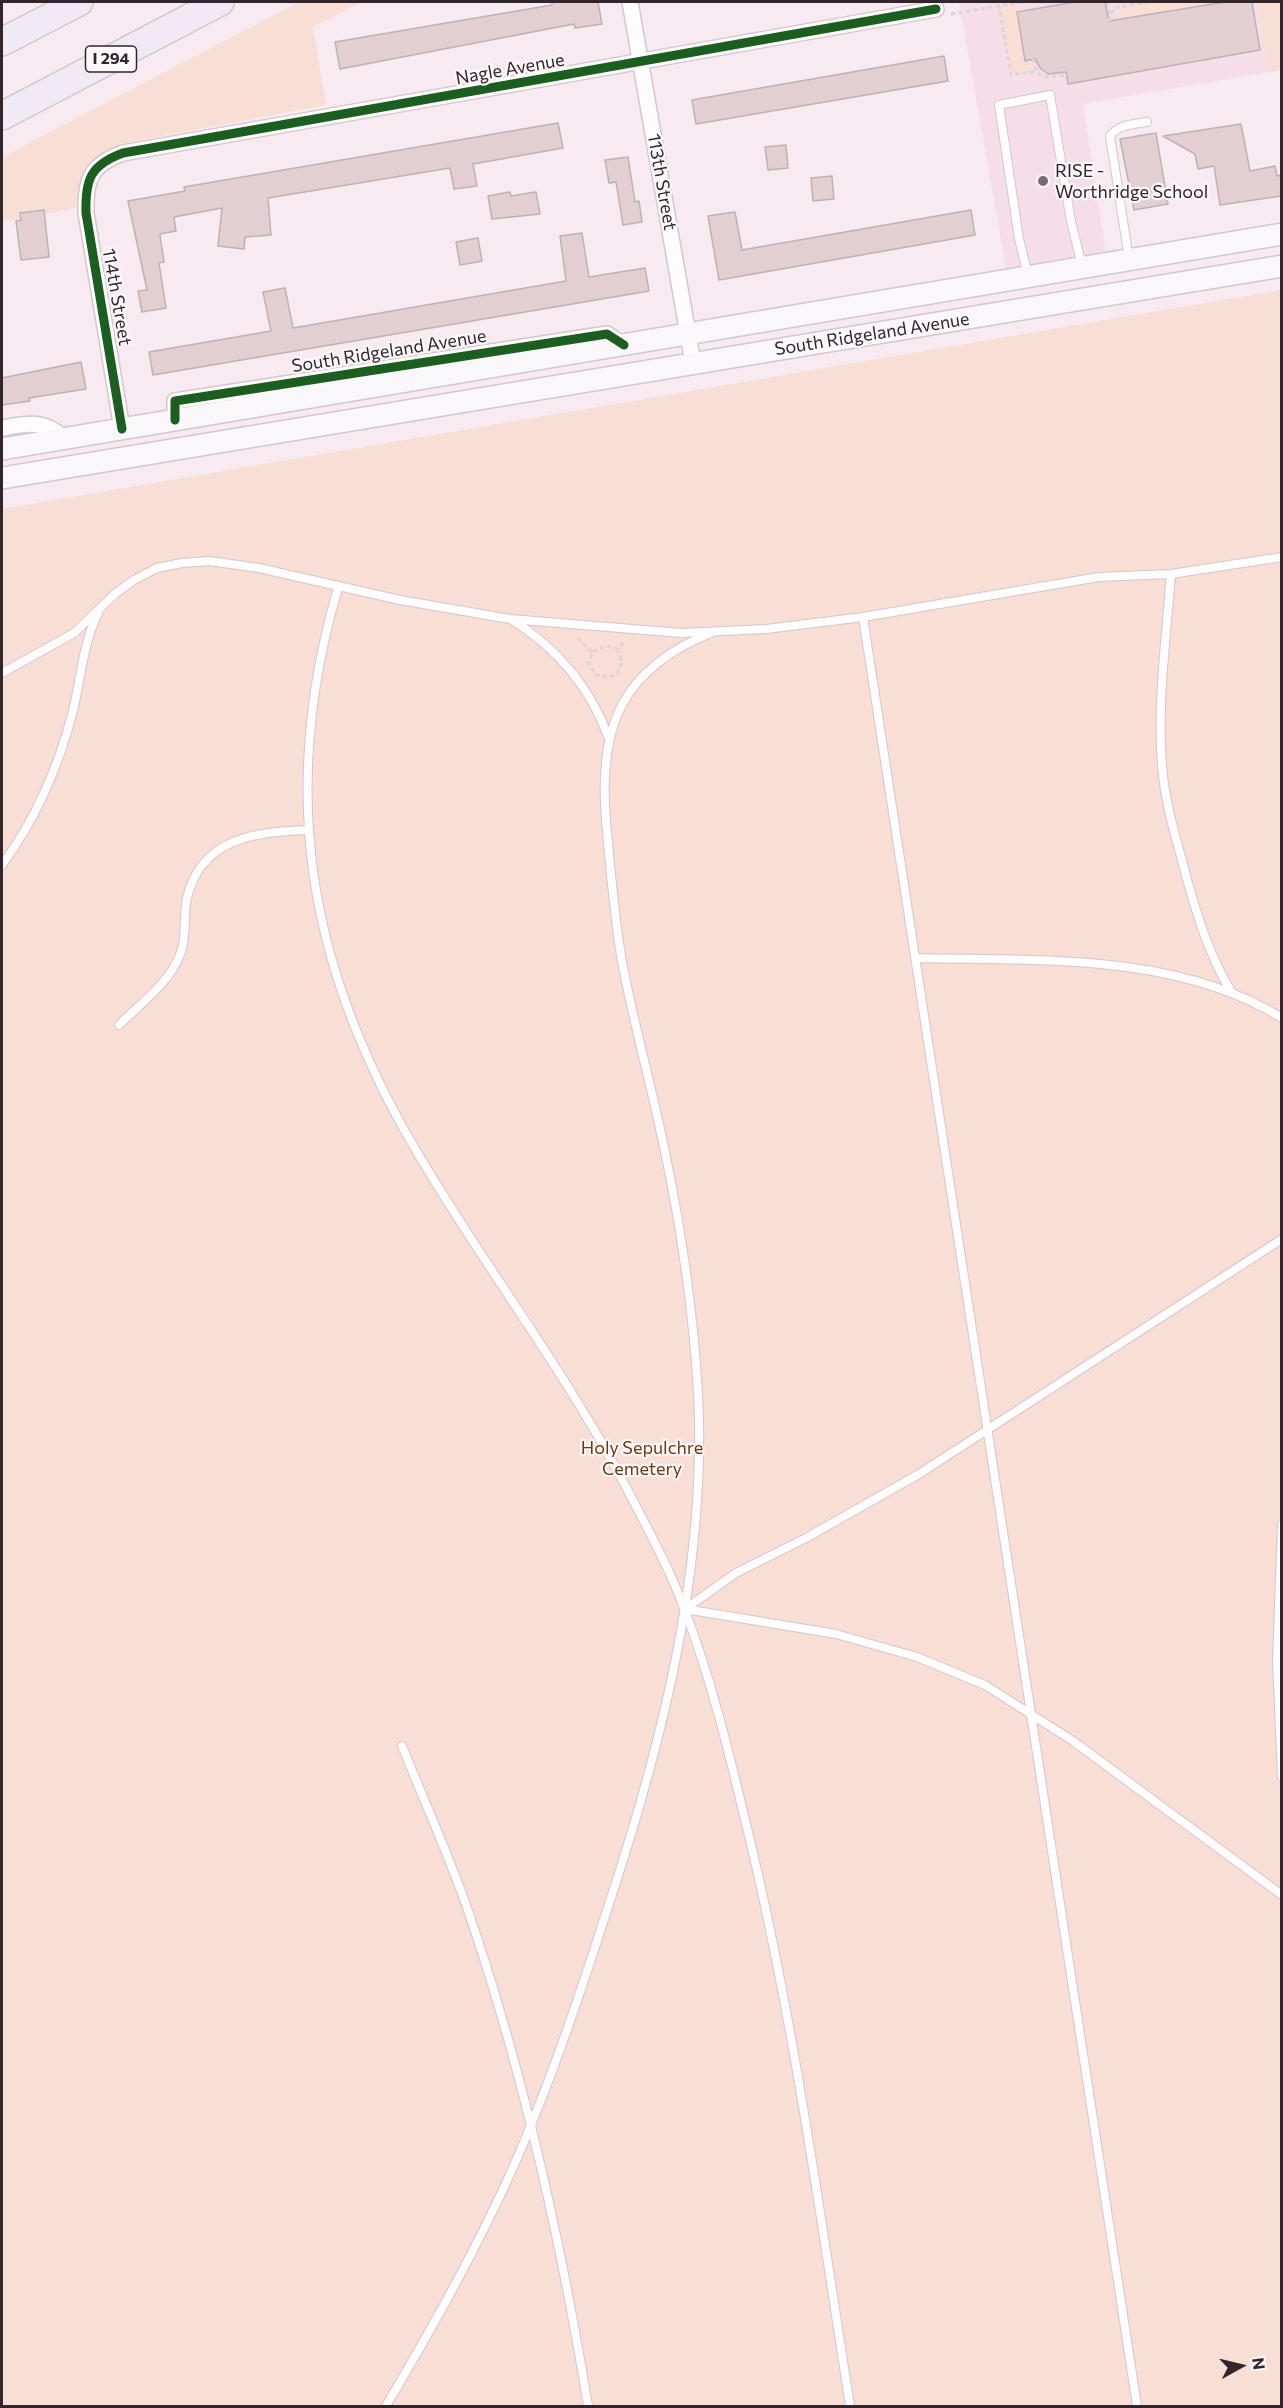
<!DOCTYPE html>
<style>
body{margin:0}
#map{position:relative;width:1283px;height:2408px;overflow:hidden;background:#f8eaf1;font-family:Commissioner,sans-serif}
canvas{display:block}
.frame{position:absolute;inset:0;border:3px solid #32262c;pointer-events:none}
.north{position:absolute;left:1211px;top:2336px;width:60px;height:60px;-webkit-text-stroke:4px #fef8fb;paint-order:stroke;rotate:82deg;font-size:16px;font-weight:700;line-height:24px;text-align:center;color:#32262c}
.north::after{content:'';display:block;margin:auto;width:21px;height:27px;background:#32262c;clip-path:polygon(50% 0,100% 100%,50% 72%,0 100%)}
</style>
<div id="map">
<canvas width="1283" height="2408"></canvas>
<div class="frame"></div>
<div class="north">N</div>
</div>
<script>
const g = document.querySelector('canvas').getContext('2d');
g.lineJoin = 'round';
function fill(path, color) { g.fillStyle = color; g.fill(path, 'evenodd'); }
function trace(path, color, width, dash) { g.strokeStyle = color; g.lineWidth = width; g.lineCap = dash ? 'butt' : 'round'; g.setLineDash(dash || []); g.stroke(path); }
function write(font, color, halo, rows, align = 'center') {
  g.font = font + ' Commissioner,sans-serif'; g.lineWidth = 4.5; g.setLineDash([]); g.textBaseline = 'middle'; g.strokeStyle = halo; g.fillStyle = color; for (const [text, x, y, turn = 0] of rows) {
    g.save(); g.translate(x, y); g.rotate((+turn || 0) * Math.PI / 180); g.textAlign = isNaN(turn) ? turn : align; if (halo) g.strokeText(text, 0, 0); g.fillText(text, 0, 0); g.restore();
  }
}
const built = new Path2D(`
 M959 2H1257L1269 72 1083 104 1107 259 1007 274Z`);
const green = new Path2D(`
 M299 2H361L313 27 326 105 130 142C88 158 83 163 76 208L2 222V157Z
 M1157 2H1225L1113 20 1122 8Z
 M1257 2H1281V70L1269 72Z
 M1017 4 1025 60H1029L1032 70 1012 73 1001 7Z
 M1281 290V2406H2V509Z`);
const building = new Path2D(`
 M552 2H598L602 24 575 28 574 24 340 69 335 42 552 5Z
 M1075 2H1105L1109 21 1225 2H1252L1260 50 1068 84 1066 72 1048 74 1041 69 1035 59 1025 61 1017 12Z
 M944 56 948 81 696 124 692 100Z
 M558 123 563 148 473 164 477 186 454 189 450 168 268 198 271 235 245 237 244 249 218 246 222 208 174 217 176 231 160 234V236L164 262 159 263 166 308 142 312 138 291 147 290 128 201 185 191 184 187Z
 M1241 124 1250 171 1275 166 1277 176 1281 175V196L1220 205 1214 166 1198 169 1195 154 1163 136Z
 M1156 133 1168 204 1134 210 1120 139Z
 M786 145 788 168 768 170 765 147Z
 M628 157 635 202 639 201 642 222 623 225 616 182 609 183 605 160Z
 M832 176 834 199 813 201 811 178Z
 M510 192 511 196 536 192 540 214 492 219 488 196Z
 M44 210 49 257 21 260 16 221 21 220 20 213Z
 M971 210 975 235 719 280 708 216 735 212 742 250Z
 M582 233 589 277 645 268 649 291 153 375 149 352 271 331 263 292 285 288 293 328 566 281 560 236Z
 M478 238 482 261 460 265 456 242Z
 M81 362 86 389 29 398 30 401 2 405V378Z`);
const path = new Path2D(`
 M1022 2 999 6 1011 75 1037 71
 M1107 2 1110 14
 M951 14 999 6 998 2
 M1109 21 1114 8 1147 2
 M1033 59 1037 72 1045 77 1067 75
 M578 638 592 652
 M617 649 622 661 618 673 608 677 596 675 589 664 592 652 606 646 617 649 625 641`);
const service = new Path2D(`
 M1129 259 1110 136C1117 125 1135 124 1147 122
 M1028 275 1019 239 999 105 1050 95 1071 221 1082 266
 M1171 574C1166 641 1156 709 1163 776 1167 811 1178 845 1187 879 1198 919 1210 957 1232 993
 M338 588C278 791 308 966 414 1147 481 1262 563 1367 625 1485 646 1526 668 1565 684 1608 712 1681 730 1757 748 1832 794 2021 820 2215 850 2406
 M863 617 1137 2406
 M512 620C556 647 591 688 608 737
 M2 673 74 633 116 593 134 580 157 568 182 563 209 561 259 568 400 600 510 619 681 633 766 629 863 617 1099 577 1171 574 1282 557
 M2 865C35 820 59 765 73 711 81 677 83 644 98 613
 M916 958C1037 961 1175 952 1282 1018
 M119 1025C140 1004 171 982 181 952 187 935 183 916 187 898 201 838 255 832 307 830
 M1282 1239 919 1474 806 1538 736 1573 685 1609 836 1634 917 1657 985 1685 1073 1741 1282 1895
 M1282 1524 1277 1660 1282 1777
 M402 1746C423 1798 446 1849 465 1902 522 2065 560 2236 588 2406
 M386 2406C432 2328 478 2247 515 2163 552 2079 581 1991 609 1904 663 1740 707 1566 698 1392 693 1310 681 1227 664 1147 651 1085 634 1024 622 962 614 915 610 867 606 820 598 726 622 668 713 632`);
const minor = new Path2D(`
 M630 2 693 363
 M175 420V401L607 334 624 345
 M2 428C25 424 45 419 63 438
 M122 429 86 213C85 180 90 165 123 153L936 9`);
const secondary = new Path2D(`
 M2 449 1282 234
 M2 478 1282 266`);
const motorway = new Path2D(`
 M2 42 79 2
 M2 116 220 2`);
const cycleway = new Path2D(`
 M175 420V401L607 334 624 345
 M122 429 86 213C85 180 90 165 123 153L936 9`);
const markers = [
 [1043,181,6,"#776b71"]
];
const shields = [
 [111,59,51]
];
const shieldNames = [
 ["I 294",111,59]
];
const streetNames = [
 ["Nagle Avenue",510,69,-10],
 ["113th Street",662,182,80],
 ["114th Street",117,297,80],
 ["South Ridgeland Avenue",872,334,-9],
 ["South Ridgeland Avenue",389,351,-9]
];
const poiNames = [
 ["RISE -",1055,171],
 ["Worthridge School",1055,192]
];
const parkNames = [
 ["Holy Sepulchre",642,1448],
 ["Cemetery",642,1469]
];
fill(built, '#f6dee9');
fill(green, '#f9ded5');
fill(building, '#e3cfd2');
trace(building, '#bdb1b3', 1.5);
trace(service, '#d3c7cd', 10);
trace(minor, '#d3c7cd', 18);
trace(secondary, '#d3c7cd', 24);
trace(motorway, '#d0c8cc', 30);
trace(path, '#d9d6d8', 3, [4.5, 3]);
trace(service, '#fefcfd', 8);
trace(minor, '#fefcfd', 15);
trace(secondary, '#faf7fa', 21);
trace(motorway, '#f1e9f3', 27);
trace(cycleway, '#1b5e20', 9);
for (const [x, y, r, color] of markers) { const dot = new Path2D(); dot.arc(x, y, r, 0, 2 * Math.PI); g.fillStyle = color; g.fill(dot); trace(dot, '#fef8fb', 2); }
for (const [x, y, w] of shields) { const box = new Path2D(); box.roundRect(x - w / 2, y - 13, w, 26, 4.5); g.fillStyle = '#fef8fb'; g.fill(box); trace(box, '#32262c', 1.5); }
write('bold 16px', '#32262c', null, shieldNames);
write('18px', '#32262c', '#fef8fb', streetNames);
write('18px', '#32262c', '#fef8fb', poiNames, 'left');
write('18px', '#6e390d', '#fef8fb', parkNames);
</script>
